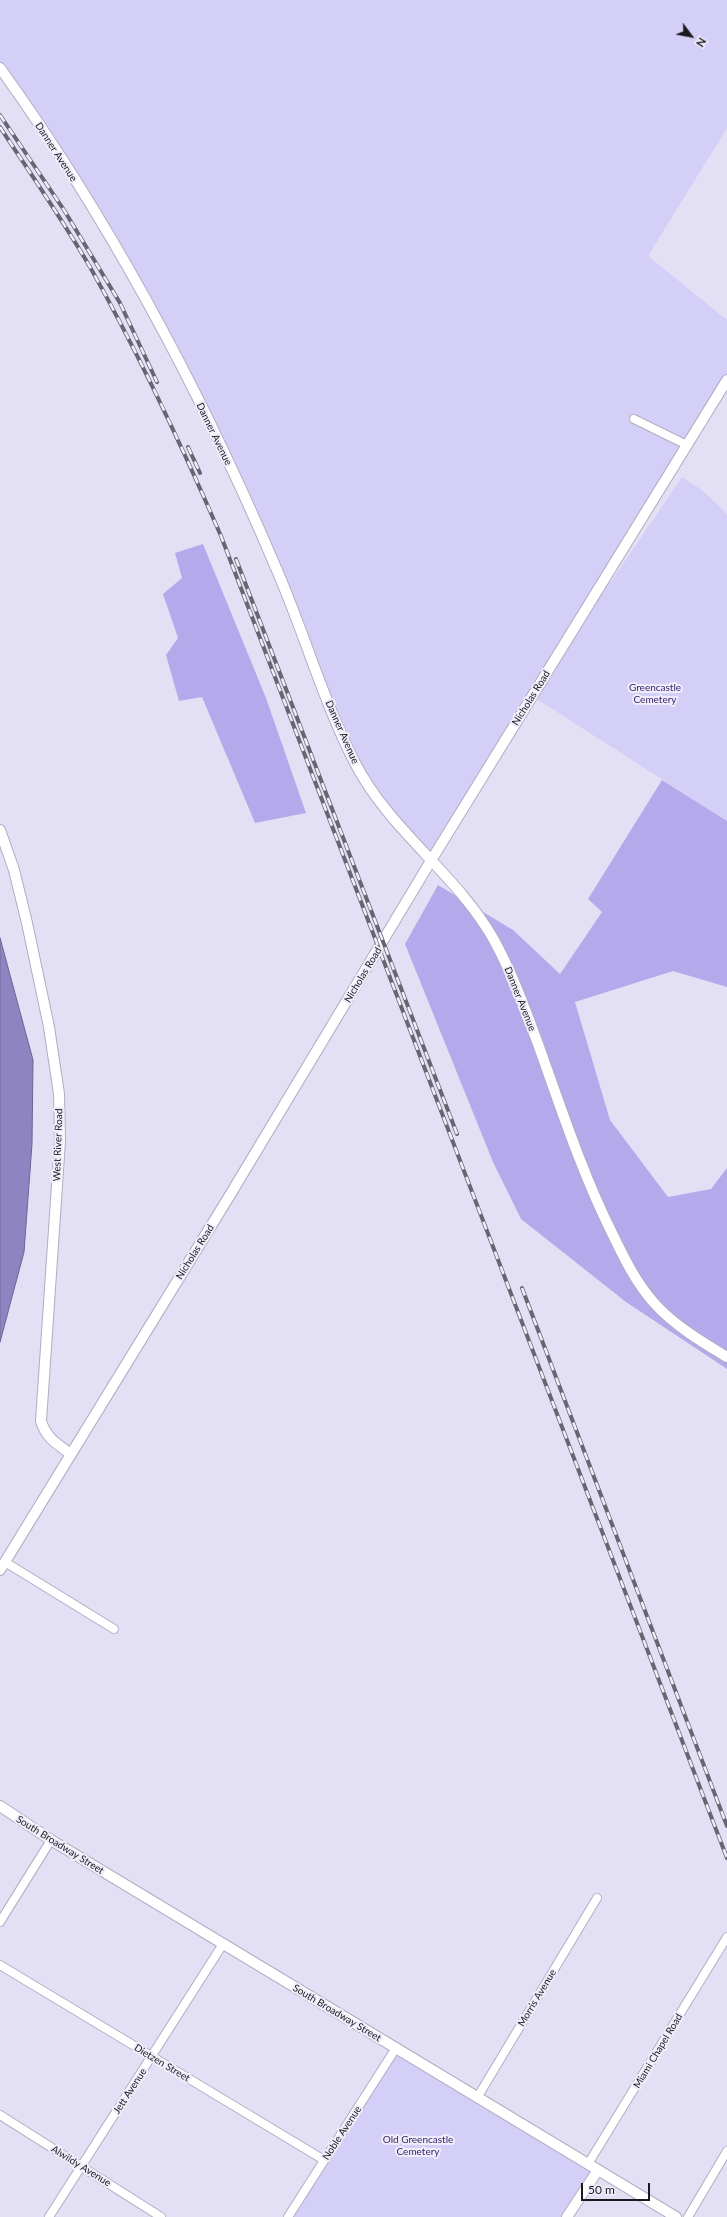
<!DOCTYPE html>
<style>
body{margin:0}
#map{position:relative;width:727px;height:2217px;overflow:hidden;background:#e3e0f5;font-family:Lato,sans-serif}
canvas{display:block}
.north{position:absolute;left:671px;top:16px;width:40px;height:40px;-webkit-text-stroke:3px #f0eefb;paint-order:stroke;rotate:122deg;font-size:11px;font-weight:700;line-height:16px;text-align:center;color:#1a1920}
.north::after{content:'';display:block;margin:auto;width:14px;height:18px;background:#1a1920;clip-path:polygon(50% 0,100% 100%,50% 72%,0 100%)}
.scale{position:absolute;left:581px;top:2183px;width:69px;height:18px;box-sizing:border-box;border:2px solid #1a1920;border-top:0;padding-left:5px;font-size:12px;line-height:14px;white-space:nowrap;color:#1a1920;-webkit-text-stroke:3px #f0eefb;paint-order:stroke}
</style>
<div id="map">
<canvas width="727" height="2217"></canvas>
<div class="north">N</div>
<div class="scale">50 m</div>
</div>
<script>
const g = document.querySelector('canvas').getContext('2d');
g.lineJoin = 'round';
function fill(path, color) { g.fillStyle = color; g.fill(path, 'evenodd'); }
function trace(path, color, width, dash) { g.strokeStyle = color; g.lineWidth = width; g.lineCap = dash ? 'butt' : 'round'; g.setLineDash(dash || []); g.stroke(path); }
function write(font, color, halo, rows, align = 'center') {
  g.font = font + ' Lato,sans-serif'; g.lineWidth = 4; g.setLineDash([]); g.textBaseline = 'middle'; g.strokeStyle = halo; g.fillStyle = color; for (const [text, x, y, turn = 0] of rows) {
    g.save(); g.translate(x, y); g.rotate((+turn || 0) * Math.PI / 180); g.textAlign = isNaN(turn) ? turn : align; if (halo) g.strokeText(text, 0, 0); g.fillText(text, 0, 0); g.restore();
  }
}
const green = new Path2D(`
 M0 0H727V128L648 256 727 320V380L604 580 610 583 682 477 702 490 727 514V821L532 696 432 859 361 774 278 571 146 300 0 68Z
 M396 2048 598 2170 567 2217H288Z`);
const forest = new Path2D(`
 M203 544 266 698 306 813 255 823 202 697 179 701 166 655 178 638 163 594 182 578 175 553Z
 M662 780 727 821V987L673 971 575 1002 610 1120 668 1197 711 1189 727 1168V1369L626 1302 521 1219 493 1162 405 944 438 885 513 930 560 974 602 912 588 899Z`);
const water = new Path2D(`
 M0 938 33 1060 32 1144 24 1252 0 1342Z`);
const minor = new Path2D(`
 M634 419 687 445
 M5 1562 114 1629
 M0 1922 51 1840
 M0 1965 324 2160
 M477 2098 597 1898
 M0 2115 161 2217
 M588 2164 727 1937
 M49 2217 223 1944
 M288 2217 396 2048
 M688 2217 727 2151`);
const tertiary = new Path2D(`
 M0 68C111 222 202 394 276 568 304 632 323 701 355 763 390 831 457 874 494 940 512 973 525 1009 538 1044 561 1108 582 1173 612 1233 624 1258 636 1283 655 1304 675 1326 702 1342 727 1357
 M0 830 14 870 27 923 49 1027 59 1094 60 1141 41 1421C46 1438 57 1444 71 1454
 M0 1570 230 1195 432 859 727 380
 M0 1806 51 1840 676 2217
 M567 2217 598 2170`);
const rail = new Path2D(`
 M0 115 64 210 120 303 157 382
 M0 127C30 173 62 219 90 267 139 354 181 444 221 536L727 1858
 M188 447 200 473
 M236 559 457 1134
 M522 1288 727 1826`);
const streetNames = [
 ["Danner Avenue",56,152,57],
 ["Danner Avenue",214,434,64],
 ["Nicholas Road",531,698,-58],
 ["Danner Avenue",342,732,66],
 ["Nicholas Road",363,975,-59],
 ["Danner Avenue",520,999,68],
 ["West River Road",58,1145,-88],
 ["Nicholas Road",195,1252,-58],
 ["South Broadway Street",60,1845,32],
 ["Morris Avenue",537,1998,-59],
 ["South Broadway Street",337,2013,31],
 ["Miami Chapel Road",658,2051,-59],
 ["Dietzen Street",162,2063,31],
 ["Jett Avenue",130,2091,-57],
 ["Noble Avenue",342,2133,-57],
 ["Alwildy Avenue",81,2166,32]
];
const parkNames = [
 ["Greencastle",655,688],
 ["Cemetery",655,700],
 ["Old Greencastle",418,2140],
 ["Cemetery",418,2152]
];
fill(green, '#d4cff6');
fill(forest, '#b4aaeb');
fill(water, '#8e84c2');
trace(water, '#6b6491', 1);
trace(minor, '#b0adc2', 10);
trace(tertiary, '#b0adc2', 12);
trace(minor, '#fff', 8);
trace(tertiary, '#fff', 10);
trace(rail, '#666571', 4);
trace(rail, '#f0eefb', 2.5, [8]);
write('10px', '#1a1920', '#f0eefb', streetNames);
write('10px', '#331e67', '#f0eefb', parkNames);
</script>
